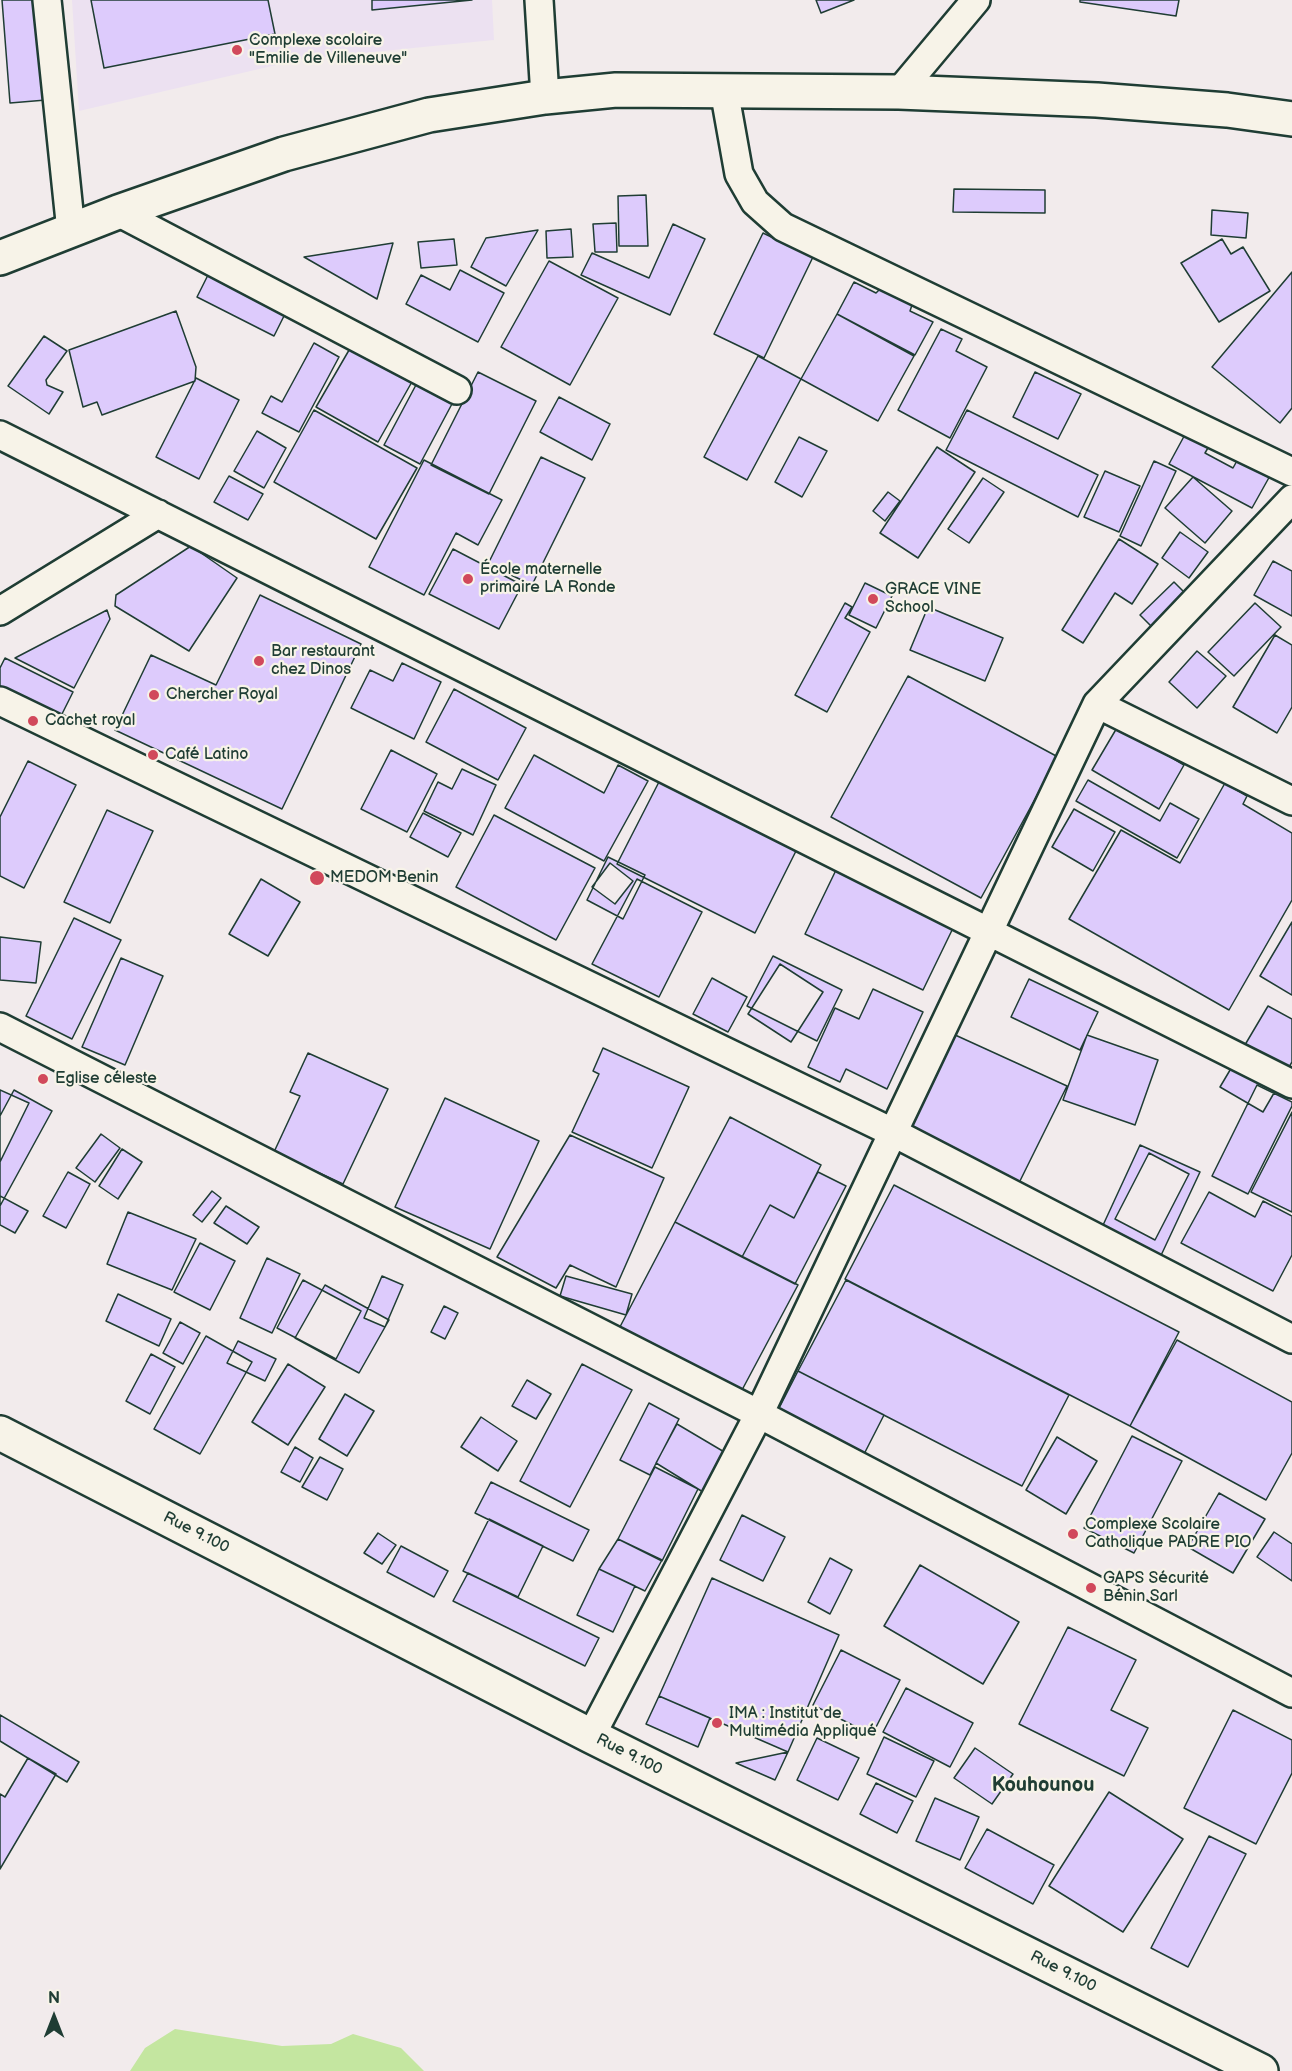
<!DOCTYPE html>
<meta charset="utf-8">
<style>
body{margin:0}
#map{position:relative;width:1292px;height:2071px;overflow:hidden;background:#f2ebec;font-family:"Balsamiq Sans",sans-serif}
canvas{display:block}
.north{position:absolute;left:24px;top:1987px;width:60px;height:60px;-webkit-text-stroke:4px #f7f3e8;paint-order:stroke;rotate:0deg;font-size:16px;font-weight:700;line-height:24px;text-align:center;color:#1f3d34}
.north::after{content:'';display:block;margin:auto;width:21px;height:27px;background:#1f3d34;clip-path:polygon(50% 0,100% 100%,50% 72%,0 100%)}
</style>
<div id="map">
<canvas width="1292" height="2071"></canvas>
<div class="north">N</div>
</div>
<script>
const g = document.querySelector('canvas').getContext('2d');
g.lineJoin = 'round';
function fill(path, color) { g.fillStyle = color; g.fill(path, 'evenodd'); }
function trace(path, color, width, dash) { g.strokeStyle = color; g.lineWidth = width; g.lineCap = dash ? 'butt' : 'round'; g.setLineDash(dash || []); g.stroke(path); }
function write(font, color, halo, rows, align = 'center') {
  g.font = font + ' "Balsamiq Sans",sans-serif'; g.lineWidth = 4.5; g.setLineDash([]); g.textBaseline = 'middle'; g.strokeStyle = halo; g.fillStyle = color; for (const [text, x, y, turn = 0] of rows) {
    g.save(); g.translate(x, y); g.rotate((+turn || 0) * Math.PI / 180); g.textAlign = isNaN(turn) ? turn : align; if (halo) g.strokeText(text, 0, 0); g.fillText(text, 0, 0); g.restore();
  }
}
const built = new Path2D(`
 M72 0H492L494 40 302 59 79 111Z`);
const green = new Path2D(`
 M175 2029 282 2046 331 2044 353 2034 401 2048 424 2071H130L145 2048Z`);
const building = new Path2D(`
 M2 0H38L46 100 10 103Z
 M91 0H268L275 34 104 68Z
 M372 0H472L372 10Z
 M816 0H854L821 13Z
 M1080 0H1179L1176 16 1080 2Z
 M954 189 1045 190V213L953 212Z
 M646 195 648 246H619L618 196Z
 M1212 210 1248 213 1246 238 1211 235Z
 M616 223 617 252H595L593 224Z
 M673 224 705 239 670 315 581 275 592 253 649 278Z
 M571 229 573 257 547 258 546 231Z
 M538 230 506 286 471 267 486 238Z
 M763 233 813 257 764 358 714 334Z
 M454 239 457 265 421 268 418 242Z
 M1222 239 1231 254 1243 247 1270 291 1219 322 1181 263Z
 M393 243 377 299 304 257Z
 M549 261 618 298 570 385 501 347Z
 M211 269 288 308 274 336 197 297Z
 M460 270 504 293 478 342 406 304 421 275 450 290Z
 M1292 272V408L1280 423 1212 367Z
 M854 282 876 293 881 288 908 295 912 305 910 311 933 322 915 355 837 314Z
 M176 311 196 367 195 381 102 415 97 402 83 407 69 350Z
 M837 314 914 356 878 421 801 379Z
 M941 329 962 339 956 351 987 367 950 438 898 410Z
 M44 336 67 351 46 380 47 385 63 392 49 414 8 386Z
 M314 343 339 357 299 432 262 413 271 396 282 402Z
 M352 345 413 380 378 442 316 407Z
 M758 356 801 379 747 480 704 457Z
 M478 372 536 401 489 494 431 465Z
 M1035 372 1081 394 1058 439 1013 417Z
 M196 378 239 400 199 479 156 457Z
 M417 383 453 402 420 464 384 445Z
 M559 397 610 424 592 460 540 432Z
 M314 410 417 468 376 539 274 482Z
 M967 410 1098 475 1078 517 946 450Z
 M1188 429 1212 441 1205 453 1233 468 1239 457 1271 474 1252 508 1169 464Z
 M257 431 286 448 264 488 234 471Z
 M799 437 827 451 802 497 775 482Z
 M937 447 975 472 918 558 880 533Z
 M541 457 585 478 532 585 488 564Z
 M424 460 502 500 478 545 456 533 424 595 369 567Z
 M1154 461 1176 471 1141 546 1120 536Z
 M1105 471 1140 486 1119 532 1084 517Z
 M229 476 263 494 248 520 214 502Z
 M1193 477 1232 511 1205 543 1165 508Z
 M983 478 1004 492 969 543 948 529Z
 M888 492 900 501 885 521 873 511Z
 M1180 532 1208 552 1189 578 1162 558Z
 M1119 539 1158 564 1132 604 1115 593 1083 643 1062 630Z
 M191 546 237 578 189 651 115 606 116 595Z
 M453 549 522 585 499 629 429 594Z
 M1273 561 1292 571V616L1254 595Z
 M1174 582 1185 593 1151 626 1140 615Z
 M865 583 892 596 876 628 849 615Z
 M260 595 361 644 282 809 115 730 151 655 216 685Z
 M845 603 852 607 845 618 870 632 827 712 795 695Z
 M1255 603 1281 627 1234 676 1208 652Z
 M928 607 1003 638 985 681 910 650Z
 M107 610 110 619 74 688 15 658Z
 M1275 635 1292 645V707L1277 733 1233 707Z
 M1197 651 1226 676 1197 708 1169 682Z
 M5 658 73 692 56 726 0 698V668Z
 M402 663 441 682 414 739 351 708 370 670 393 681Z
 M908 676 1058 757 981 898 831 817Z
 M454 689 526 728 498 780 426 742Z
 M1118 726 1184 765 1159 809 1092 770Z
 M391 750 437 774 407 832 361 809Z
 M534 755 604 793 618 765 648 781 604 861 505 808Z
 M28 761 76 785 24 888 0 876V817Z
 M462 769 496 785 473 835 424 811 438 782 452 789Z
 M662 776 799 845 755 933 617 864Z
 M1088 780 1160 821 1170 803 1199 819 1177 858 1076 801Z
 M1225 783 1247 796 1243 804 1292 833V900L1229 1010 1069 919 1121 830 1180 863Z
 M1074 809 1115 832 1093 871 1052 847Z
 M107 810 153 831 110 923 64 902Z
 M423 813 461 833 448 857 410 837Z
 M494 815 595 868 556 940 456 887Z
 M608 857 645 875 623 919 587 900Z
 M610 863 633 881 615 904 592 887Z
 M837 868 955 924 923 990 805 934Z
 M261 879 300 902 268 956 229 934Z
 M637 879 702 912 659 997 592 964Z
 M74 918 121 940 72 1039 26 1016Z
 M1292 922V995L1260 976Z
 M0 937 41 942 36 983 0 980Z
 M773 956 842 990 817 1041 747 1006Z
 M121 958 163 976 125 1065 82 1047Z
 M780 964 823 992 791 1042 748 1014Z
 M712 978 747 997 728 1032 693 1014Z
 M1029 979 1098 1012 1080 1050 1011 1017Z
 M873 989 923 1012 887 1089 846 1069 840 1082 808 1067 835 1008 859 1019Z
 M1268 1006 1292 1019V1062L1263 1112 1220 1087Z
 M942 1029 1067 1086 1013 1195 894 1133Z
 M1087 1035 1158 1060 1135 1125 1063 1100Z
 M603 1048 689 1087 652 1168 572 1132 599 1074 593 1071Z
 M308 1053 388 1089 343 1184 274 1152 300 1096 290 1092Z
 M1257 1085 1292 1102V1106L1248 1194 1212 1176Z
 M0 1090 29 1103 0 1162Z
 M14 1090 52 1111 0 1206V1116Z
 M445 1098 539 1141 490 1249 395 1207Z
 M1292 1112V1212L1251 1192Z
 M730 1117 821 1165 794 1218 770 1205 742 1257 675 1222Z
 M101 1134 120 1148 95 1182 76 1168Z
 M570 1135 664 1178 616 1287 570 1265 556 1288 497 1257Z
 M1140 1145 1200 1172 1157 1264 1098 1236Z
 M122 1149 142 1162 118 1199 99 1186Z
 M1149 1153 1189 1174 1155 1240 1115 1219Z
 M68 1172 90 1184 66 1228 43 1216Z
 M818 1172 846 1186 795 1284 742 1257 770 1205 794 1218Z
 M894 1185 1179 1332 1130 1426 845 1279Z
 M212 1191 221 1198 202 1222 193 1215Z
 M1209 1192 1255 1217 1263 1201 1292 1216V1255L1273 1291 1181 1243Z
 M0 1196 28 1211 15 1233 0 1225Z
 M226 1206 259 1227 247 1244 214 1223Z
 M128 1212 196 1239 172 1290 107 1264Z
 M675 1222 798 1285 734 1405 612 1342Z
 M200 1243 235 1261 210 1310 174 1292Z
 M267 1258 300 1274 272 1333 240 1318Z
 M382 1276 403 1285 385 1327 364 1318Z
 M566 1276 632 1294 626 1315 560 1296Z
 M303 1280 361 1311 336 1359 277 1328Z
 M846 1280 1069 1395 1022 1486 798 1371Z
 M325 1285 389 1320 359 1373 295 1338Z
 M118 1294 171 1319 159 1346 106 1321Z
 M444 1306 458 1313 445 1339 431 1332Z
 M180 1322 200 1333 183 1364 163 1353Z
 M206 1336 252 1362 200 1454 154 1429Z
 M1177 1340 1292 1402V1453L1266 1500 1130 1426Z
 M238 1341 276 1359 265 1381 227 1363Z
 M151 1354 175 1367 150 1414 126 1401Z
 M288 1364 325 1387 288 1445 252 1422Z
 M582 1364 632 1390 570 1507 520 1481Z
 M798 1371 884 1415 860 1462 774 1418Z
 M527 1380 551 1394 536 1419 512 1406Z
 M345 1394 374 1411 347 1456 319 1439Z
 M649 1403 679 1419 650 1475 620 1460Z
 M481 1417 517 1441 498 1471 461 1447Z
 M677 1424 726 1453 703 1492 656 1463Z
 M1132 1436 1182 1461 1134 1553 1084 1528Z
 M1057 1437 1097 1461 1066 1514 1026 1490Z
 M295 1447 313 1458 300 1482 281 1472Z
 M320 1457 343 1469 327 1500 302 1487Z
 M655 1467 698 1489 662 1561 618 1539Z
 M491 1482 589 1530 573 1561 475 1513Z
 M1219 1493 1265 1519 1233 1573 1188 1547Z
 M742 1515 785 1537 763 1581 720 1560Z
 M489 1519 543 1546 518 1597 463 1571Z
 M1274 1532 1292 1544V1581L1257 1557Z
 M378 1533 396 1545 382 1564 364 1553Z
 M618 1539 662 1560 645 1591 599 1569Z
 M401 1546 448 1571 434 1597 387 1572Z
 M830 1558 852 1570 830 1614 808 1602Z
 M920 1565 1019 1622 983 1684 884 1626Z
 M599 1569 635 1586 613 1632 577 1615Z
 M468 1573 599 1638 585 1666 453 1601Z
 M712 1578 839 1635 788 1752 659 1696Z
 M1068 1627 1136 1660 1111 1710 1148 1728 1124 1776 1019 1724Z
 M841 1650 900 1680 872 1735 813 1705Z
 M906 1688 973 1723 950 1767 883 1732Z
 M659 1696 710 1718 698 1747 646 1724Z
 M1233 1710 1292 1740V1773L1256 1844 1184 1808Z
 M0 1715 79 1762 67 1782 0 1741Z
 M884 1737 934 1761 916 1797 867 1774Z
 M817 1738 859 1758 838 1800 797 1780Z
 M975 1748 1013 1774 992 1804 954 1778Z
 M788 1752 775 1780 736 1763Z
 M28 1758 56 1774 0 1869V1794L5 1797Z
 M876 1783 913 1801 897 1833 860 1814Z
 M1109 1792 1183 1839 1123 1932 1049 1886Z
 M935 1798 979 1817 960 1860 916 1841Z
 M987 1829 1054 1865 1033 1904 965 1868Z
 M1209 1836 1246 1854 1188 1967 1151 1948Z`);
const street = new Path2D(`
 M47 0 71 231
 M539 0 545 97
 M724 90 739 174 755 202 783 227 1292 472
 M899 92 976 0
 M118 212 457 390
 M0 435 1292 1084
 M0 611 158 514
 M0 701 894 1133 1292 1339
 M1097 704 1292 801
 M0 1027 759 1414 1292 1693
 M591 1736 759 1414 1097 704 1292 499`);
const secondary = new Path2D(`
 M0 258 118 212 284 154 429 115 545 97 616 90 899 92 1097 100 1227 110 1292 119
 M0 1433 591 1736 1261 2071`);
const markers = [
 [237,50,6,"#d1495b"],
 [468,579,6,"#d1495b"],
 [873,599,6,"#d1495b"],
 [259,661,6,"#d1495b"],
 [154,695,6,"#d1495b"],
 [33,721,6,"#d1495b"],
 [153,755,6,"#d1495b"],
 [317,878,8,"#d1495b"],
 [43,1079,6,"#d1495b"],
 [1073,1534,6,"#d1495b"],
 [1091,1588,6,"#d1495b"],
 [717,1723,6,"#d1495b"]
];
const poiNames = [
 ["Complexe scolaire",249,41],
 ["\"Emilie de Villeneuve\"",249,59],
 ["École maternelle",480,570],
 ["primaire LA Ronde",480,588],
 ["GRACE VINE",885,590],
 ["School",885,608],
 ["Bar restaurant",271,652],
 ["chez Dinos",271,670],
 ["Chercher Royal",166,695],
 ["Cachet royal",45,721],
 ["Café Latino",165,755],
 ["MEDOM Benin",330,878],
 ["Eglise céleste",55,1079],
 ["Complexe Scolaire",1085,1525],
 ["Catholique PADRE PIO",1085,1543],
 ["GAPS Sécurité",1103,1579],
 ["Bénin Sarl",1103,1597],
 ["IMA : Institut de",729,1714],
 ["Multimédia Appliqué",729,1732]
];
const streetNames = [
 ["Rue 9.100",196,1533,27],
 ["Rue 9.100",629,1755,27],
 ["Rue 9.100",1063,1972,27]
];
const quarterNames = [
 ["Kouhounou",1043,1786]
];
fill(built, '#ece1f1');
fill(green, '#c4e6a0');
fill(building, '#ddcbfc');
trace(building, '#1f3d34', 1.5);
trace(street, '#1f3d34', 32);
trace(secondary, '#1f3d34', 38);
trace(street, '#f7f3e8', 27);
trace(secondary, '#f7f3e8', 33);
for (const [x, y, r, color] of markers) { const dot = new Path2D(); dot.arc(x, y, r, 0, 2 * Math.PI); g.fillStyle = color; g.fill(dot); trace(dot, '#f7f3e8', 2); }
write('16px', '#1f3d34', '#f7f3e8', poiNames, 'left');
write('16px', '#1f3d34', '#f7f3e8', streetNames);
write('bold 20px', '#1f3d34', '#f7f3e8', quarterNames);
</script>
